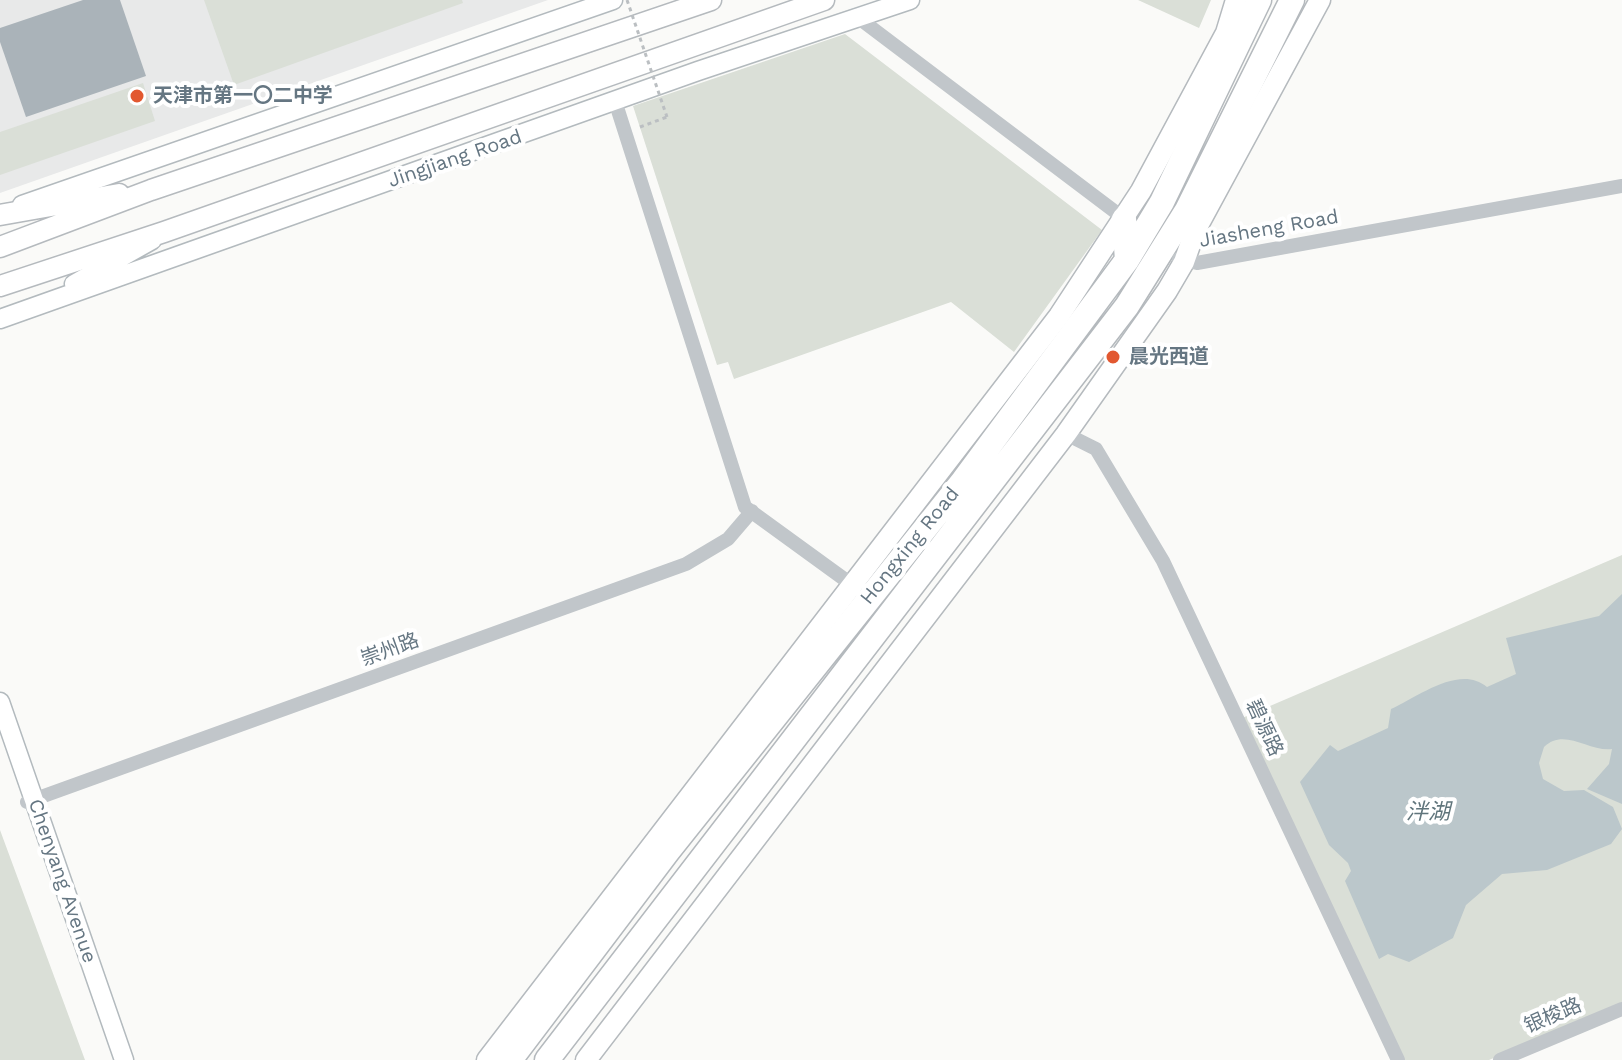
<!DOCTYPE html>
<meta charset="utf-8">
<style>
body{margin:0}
canvas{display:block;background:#fafaf8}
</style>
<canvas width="1622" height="1060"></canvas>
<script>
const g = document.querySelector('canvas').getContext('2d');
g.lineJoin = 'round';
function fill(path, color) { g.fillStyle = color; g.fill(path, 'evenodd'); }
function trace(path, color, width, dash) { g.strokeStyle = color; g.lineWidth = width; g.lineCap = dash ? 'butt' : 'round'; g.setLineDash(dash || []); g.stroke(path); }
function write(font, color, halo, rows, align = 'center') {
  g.font = font + ' "Work Sans","Noto Sans SC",sans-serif'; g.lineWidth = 8; g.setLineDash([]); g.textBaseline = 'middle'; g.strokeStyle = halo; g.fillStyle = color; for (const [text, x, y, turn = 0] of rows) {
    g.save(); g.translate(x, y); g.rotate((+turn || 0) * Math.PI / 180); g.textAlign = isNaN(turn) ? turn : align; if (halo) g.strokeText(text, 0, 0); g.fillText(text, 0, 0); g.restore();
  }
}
const built = new Path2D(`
 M0 0H548L0 193Z`);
const green = new Path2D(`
 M204 0H462L463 3 234 85Z
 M1138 0H1211L1199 28Z
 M845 34 1102 230 1014 352 951 302 734 379 728 362 717 365 633 106Z
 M143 83 155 121 0 175V132Z
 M1622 555V1003L1489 1060H1403L1242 718Z
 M0 830 85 1060H0Z`);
const water = new Path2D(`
 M1622 594V804L1587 789 1609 764 1612 749C1589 752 1564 727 1544 747L1539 763 1543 779 1564 791 1584 790 1613 807 1622 829 1611 844 1547 870 1502 874 1466 905 1453 938 1409 962 1388 954 1379 959 1345 881 1351 871 1348 863 1329 845 1300 782 1330 745 1338 751 1388 728 1391 709C1419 696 1460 664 1487 687L1516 674 1506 638 1599 616Z`);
const building = new Path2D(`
 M83 0H120L146 76 26 117 0 42V28Z`);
const path = new Path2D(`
 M640 127 667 117`);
const street = new Path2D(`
 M856 16 1130 223
 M615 101 745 507 851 584
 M1179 259 1197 263 1622 186
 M1066 434 1096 449 1163 561 1398 1060
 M27 802 686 564 728 539 752 511
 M1500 1060 1622 1009`);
const secondary = new Path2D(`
 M22 205 613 0
 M74 284 152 240
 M0 319 698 71 910 0
 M0 702 124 1060`);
const primary = new Path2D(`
 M0 215 119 194
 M0 247 151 190 711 0
 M0 286 164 232 824 0
 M487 1060 1059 316 1141 191 1226 33 1236 0
 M586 1060 1066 434 1167 291 1184 262 1195 231 1320 0`);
const highway = new Path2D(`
 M1124 219 1127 260
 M510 1060 668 851 963 481 1127 260 1162 202 1259 0
 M547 1060 1127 306 1187 210 1292 0`);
const pathBridge = new Path2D(`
 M627 0 667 117`);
const markers = [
 [137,96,8,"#e25830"],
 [1113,357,8,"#e25830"]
];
const poiNames = [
 ["天津市第一〇二中学",153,96],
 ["晨光西道",1129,357]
];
const streetNames = [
 ["Jingjiang Road",455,159,-19],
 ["Jiasheng Road",1269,229,-10],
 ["Hongxing Road",910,546,-51],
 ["崇州路",390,650,-20],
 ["碧源路",1264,728,65],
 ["Chenyang Avenue",62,881,71],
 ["银梭路",1553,1016,-23]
];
const waterNames = [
 ["泮湖",1428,813]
];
fill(built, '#e8e9e9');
fill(green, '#dadfd7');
fill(water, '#bbc7cb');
fill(building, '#aab3b9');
trace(secondary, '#b3babe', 21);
trace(primary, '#b5babe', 23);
trace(highway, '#b4b9bd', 27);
trace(path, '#bbbfc2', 3, [4, 4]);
trace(street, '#c1c6ca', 14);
trace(secondary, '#fff', 18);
trace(primary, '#fff', 20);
trace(highway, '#fff', 24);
trace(pathBridge, '#bbbfc2', 3, [4, 4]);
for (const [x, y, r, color] of markers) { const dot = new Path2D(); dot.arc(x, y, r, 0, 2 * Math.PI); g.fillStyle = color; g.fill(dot); trace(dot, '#fff', 3); }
write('bold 20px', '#657682', '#fff', poiNames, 'left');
write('20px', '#657682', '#fff', streetNames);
write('italic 22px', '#60757c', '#fff', waterNames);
</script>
